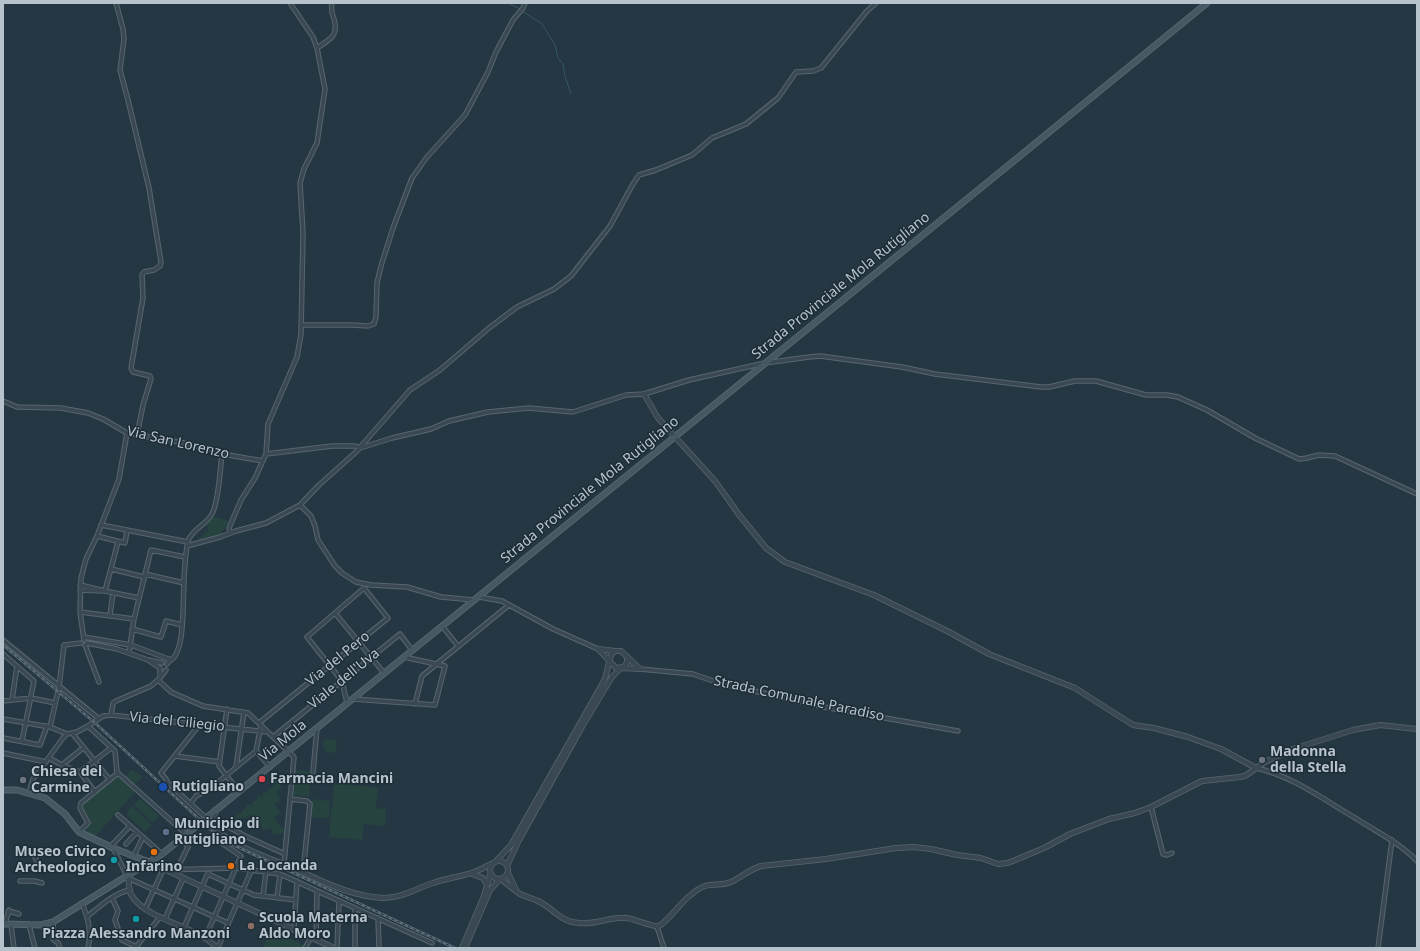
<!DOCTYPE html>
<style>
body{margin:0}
#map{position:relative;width:1420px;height:951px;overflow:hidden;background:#243742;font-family:"Noto Sans",sans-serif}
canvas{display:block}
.frame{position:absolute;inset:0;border:4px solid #b6c3cc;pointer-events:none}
</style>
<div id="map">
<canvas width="1420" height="951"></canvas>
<div class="frame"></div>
</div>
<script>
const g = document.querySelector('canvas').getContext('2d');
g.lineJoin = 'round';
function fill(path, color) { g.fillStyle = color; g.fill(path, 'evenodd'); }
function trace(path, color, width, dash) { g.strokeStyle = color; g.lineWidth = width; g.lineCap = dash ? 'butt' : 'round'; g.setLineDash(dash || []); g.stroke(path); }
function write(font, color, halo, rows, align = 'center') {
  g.font = font + ' "Noto Sans",sans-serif'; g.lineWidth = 3; g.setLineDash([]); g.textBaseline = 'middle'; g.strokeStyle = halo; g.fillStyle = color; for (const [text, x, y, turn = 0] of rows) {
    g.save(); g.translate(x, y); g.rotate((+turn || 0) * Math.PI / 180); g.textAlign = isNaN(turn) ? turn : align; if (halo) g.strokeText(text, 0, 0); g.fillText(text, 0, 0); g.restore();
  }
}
const green = new Path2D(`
 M212 516 227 520 228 522 221 534 195 542 209 529 204 524Z
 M324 739 337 740 336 753 325 752V747H323Z
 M132 769 142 777 134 785 125 777Z
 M295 770 312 772 309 797 293 795Z
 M275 774 282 788 277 792 281 800 274 804 280 813 274 817 281 828 285 827 284 833 273 835 271 828 265 831 264 829H262L261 823 254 824 253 816 239 819 240 821 237 823 232 820 233 816 236 817 238 813H242L243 809H246L247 804 252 805 253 801H256L257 796 262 797 263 792 268 793 269 788H273Z
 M119 775 136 791 94 838 84 833 91 824 81 806Z
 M334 783 378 788 376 808 386 809 385 826 364 824 362 840 329 837Z
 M140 798 159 816 153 823 134 805Z
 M312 799 330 801 329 818H319L310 817Z
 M132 806 152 825 145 832 126 814Z
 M271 929 304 945 303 948H263Z`);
const stream = new Path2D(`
 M508 3 520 9
 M522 11 542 24 555 45 558 58 563 64 565 76 571 94`);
const minor = new Path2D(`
 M116 3 123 29 124 39 120 70 128 100 149 188 161 262 160 266 154 270 144 272 142 275 143 298 131 368 133 372 150 376 151 379 143 405 137 435
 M317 48C330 39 339 36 334 19 332 14 331 8 332 3
 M301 325H352L368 326 374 324 376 317 377 283 381 266 393 228 412 178 427 157 465 115 488 72 496 52 513 20 523 8 525 3
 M3 401 17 407 61 408 88 413 103 419 127 433 184 443 211 449 222 454 263 461
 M266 454 332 446H355L360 448 392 438 431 429 449 421 488 412 529 408 573 412 626 395 644 394 689 380 765 363 809 357 820 356 902 367 935 374 1041 387H1049L1075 381H1096L1146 395H1167L1178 397 1207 410 1255 438 1299 459 1307 458 1319 455 1335 456 1417 494
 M300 505 311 516 315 526 318 540 335 566 342 573 356 582 371 585 407 587 441 597 474 600
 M101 525 188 542
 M230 533 229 528 241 500 255 478 266 454 268 424 297 357 301 334 303 233 300 183 304 169 317 143 325 89 317 48 313 37 290 3
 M97 536 125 543 127 531
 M187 546 220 537 236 531 266 523 300 505 319 485 356 452 410 390 440 370 489 328 517 307 554 289 571 276 610 226 633 184 639 175 656 170 692 155 712 138 746 124 778 98 796 72 813 71 821 68 867 11 876 3
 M111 569 144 577
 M145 574 184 583
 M80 585 105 591 118 542
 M80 590 105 591 139 598
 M479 597 502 601 553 629 598 649
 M80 612 134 619
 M335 613 384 673
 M110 615 113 593
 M442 626 458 646
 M132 629 161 637 166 621 182 625
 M84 637 131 645 171 660
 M3 640 98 718
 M84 640 80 612 81 578 86 559 97 536 119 479 127 433
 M87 643 117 649 148 660
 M85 645 99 682
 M129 653 134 619 151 550 185 557
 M3 654 34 681 22 741
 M162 663 148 660 160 668V678L166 670
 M167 664C169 661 173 659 175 656 182 644 182 628 183 614 184 590 183 565 188 541 192 529 206 525 212 514 219 500 220 470 222 454
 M640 669 693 674 719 683 829 708 958 731
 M158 680 171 692 203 706 248 713 294 757 284 864
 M353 699 435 705 445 666 404 657
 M12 700 17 666
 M3 701 31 698 55 703
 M415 704 422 676 509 605
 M227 709 219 766 239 792
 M111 715 113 703 116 701 151 686 160 678
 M3 719 50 727 67 734
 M259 723 388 618 364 588 307 637 342 681 347 703
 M200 724 161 773 166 779 167 782 205 817
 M261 725 256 751 270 767
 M88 726 115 751 117 772 118 773
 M50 727 59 687 64 645 81 643
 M72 733 110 780
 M273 737 400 634 412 650
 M3 738 40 745 47 726
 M3 753 46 762
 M175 756 220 762
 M49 758 62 765 80 772 95 792
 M62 765 83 748
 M236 767 244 712
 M1256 768C1293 776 1324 800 1357 819 1377 832 1400 843 1417 861
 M80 772 111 748
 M313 772 317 728
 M118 773 186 834
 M29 793 33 779 63 738 67 734 77 732 88 726 103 716 111 715 268 732
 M290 799 307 801 310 804 303 872
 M191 803 196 796 211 788 256 751
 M1151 807 1163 854 1167 855 1172 853
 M118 815 162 854
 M229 827 245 836 285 854
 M79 832 88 823 80 808 81 803 118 773
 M126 844 137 832
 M110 847 130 826
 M113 848 128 878 228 923
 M33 850C35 859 37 865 47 867
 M134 856 143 837
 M177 869 188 847 181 838
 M208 874 254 895 296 900
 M20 881H34L42 883
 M263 896 266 871
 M112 898 118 911 115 920 122 940 137 947
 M277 898 280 874
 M82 903C88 918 92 932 88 948
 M355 908V948
 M145 909 163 870 236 868 280 874 432 943
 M9 911 19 914
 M88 916C100 906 114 893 130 890
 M378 918 379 948
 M165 919 183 879
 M53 922V939L58 943 60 948
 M5 924 9 910
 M11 925 14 948
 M29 925 35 948
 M184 927 208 873
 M657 927 664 948
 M294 930 297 881
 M205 938 241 856 213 837
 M316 940 317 891
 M136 947 160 917
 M216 947 219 945 252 869
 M305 948 311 937
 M337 948 339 901
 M1378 948 1392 840`);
const tertiary = new Path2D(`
 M644 394 658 418 715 481 740 516 766 548 785 562 874 595 949 632 989 654 1075 688 1133 725 1154 728 1188 737 1221 749 1256 768
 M598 649 616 668 624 667 627 662V657
 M598 649 615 651
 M215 810 214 822 216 828
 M205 817C222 843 264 856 291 867 320 880 351 897 384 898 402 898 417 888 433 883 446 878 461 877 474 872 480 870 485 867 491 864
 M490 870a9 9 0 1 1 18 0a9 9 0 1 1-18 0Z
 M496 861 511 845 600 688 605 679 611 655 615 651H621L640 669
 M149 862 334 948
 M507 866 518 842 583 725 612 677 621 668 640 669
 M508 873 516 890
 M472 874 483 878 487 885
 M128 878C130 884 128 891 132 896 149 922 195 924 217 948
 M501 879C507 884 514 890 520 894 527 897 534 899 540 902 555 910 561 922 579 923 596 925 611 916 627 918 635 919 654 928 659 926 669 921 681 901 692 894 695 891 700 888 705 886 713 883 723 886 731 882 742 877 750 869 761 866L826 859 896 848 914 847 931 849 957 855 981 858 998 864 1008 863 1044 848 1070 834 1109 819 1135 813 1151 807 1202 781 1240 777 1245 776 1265 762 1293 749 1353 730 1380 725 1417 729
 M462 948 484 896 490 875
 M465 948 490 890 500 879`);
const secondary = new Path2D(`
 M3 790H17L45 798 65 814 79 832 113 848 149 862
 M3 924 41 925 53 922 162 854 1015 160 1207 3`);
const rail = new Path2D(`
 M3 645 94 722 211 830 231 844 455 948`);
const markers = [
 [1262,760,4,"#6b7280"],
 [262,779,4,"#e0444e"],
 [23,780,4,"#6b7280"],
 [163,787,5,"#1a4fb4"],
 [166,832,4,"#5c6f8a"],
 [154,852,4,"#e8710a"],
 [114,860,4,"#0f9aa8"],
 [231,866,4,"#e8710a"],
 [136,919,4,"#0f9aa8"],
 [251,926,4,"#8d6e63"]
];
const streetNames = [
 ["Strada Provinciale Mola Rutigliano",841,286,-39],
 ["Via San Lorenzo",178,443,13],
 ["Strada Provinciale Mola Rutigliano",590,490,-39],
 ["Via del Pero",338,659,-39],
 ["Viale dell'Uva",344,679,-39],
 ["Strada Comunale Paradiso",799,699,12],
 ["Via del Ciliegio",177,722,6],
 ["Via Mola",283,741,-39]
];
const poiNames = [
 ["Madonna",1270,752],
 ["della Stella",1270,768],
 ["Chiesa del",31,772],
 ["Carmine",31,788],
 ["Farmacia Mancini",270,779],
 ["Rutigliano",172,787],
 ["Municipio di",174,824],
 ["Rutigliano",174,840],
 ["Museo Civico",106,852,"right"],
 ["Archeologico",106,868,"right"],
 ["La Locanda",239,866],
 ["Infarino",154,867,"center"],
 ["Scuola Materna",259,918],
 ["Aldo Moro",259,934],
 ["Piazza Alessandro Manzoni",136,934,"center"]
];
fill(green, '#264340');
trace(stream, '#37576a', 1);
trace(minor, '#57666f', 5.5);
trace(tertiary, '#57666f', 6);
trace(secondary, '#57666f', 7);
trace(minor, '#394852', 3.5);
trace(tertiary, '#394852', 4.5);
trace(secondary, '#475865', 5);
trace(rail, '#5b6d79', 2.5);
trace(rail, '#1d2d37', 1, [3]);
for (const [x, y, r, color] of markers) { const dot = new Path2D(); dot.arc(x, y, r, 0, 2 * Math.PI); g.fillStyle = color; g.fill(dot); trace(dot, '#1d2d37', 1.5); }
write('14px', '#b6c3cc', '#1d2d37', streetNames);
write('bold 14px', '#b6c3cc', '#1d2d37', poiNames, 'left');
</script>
